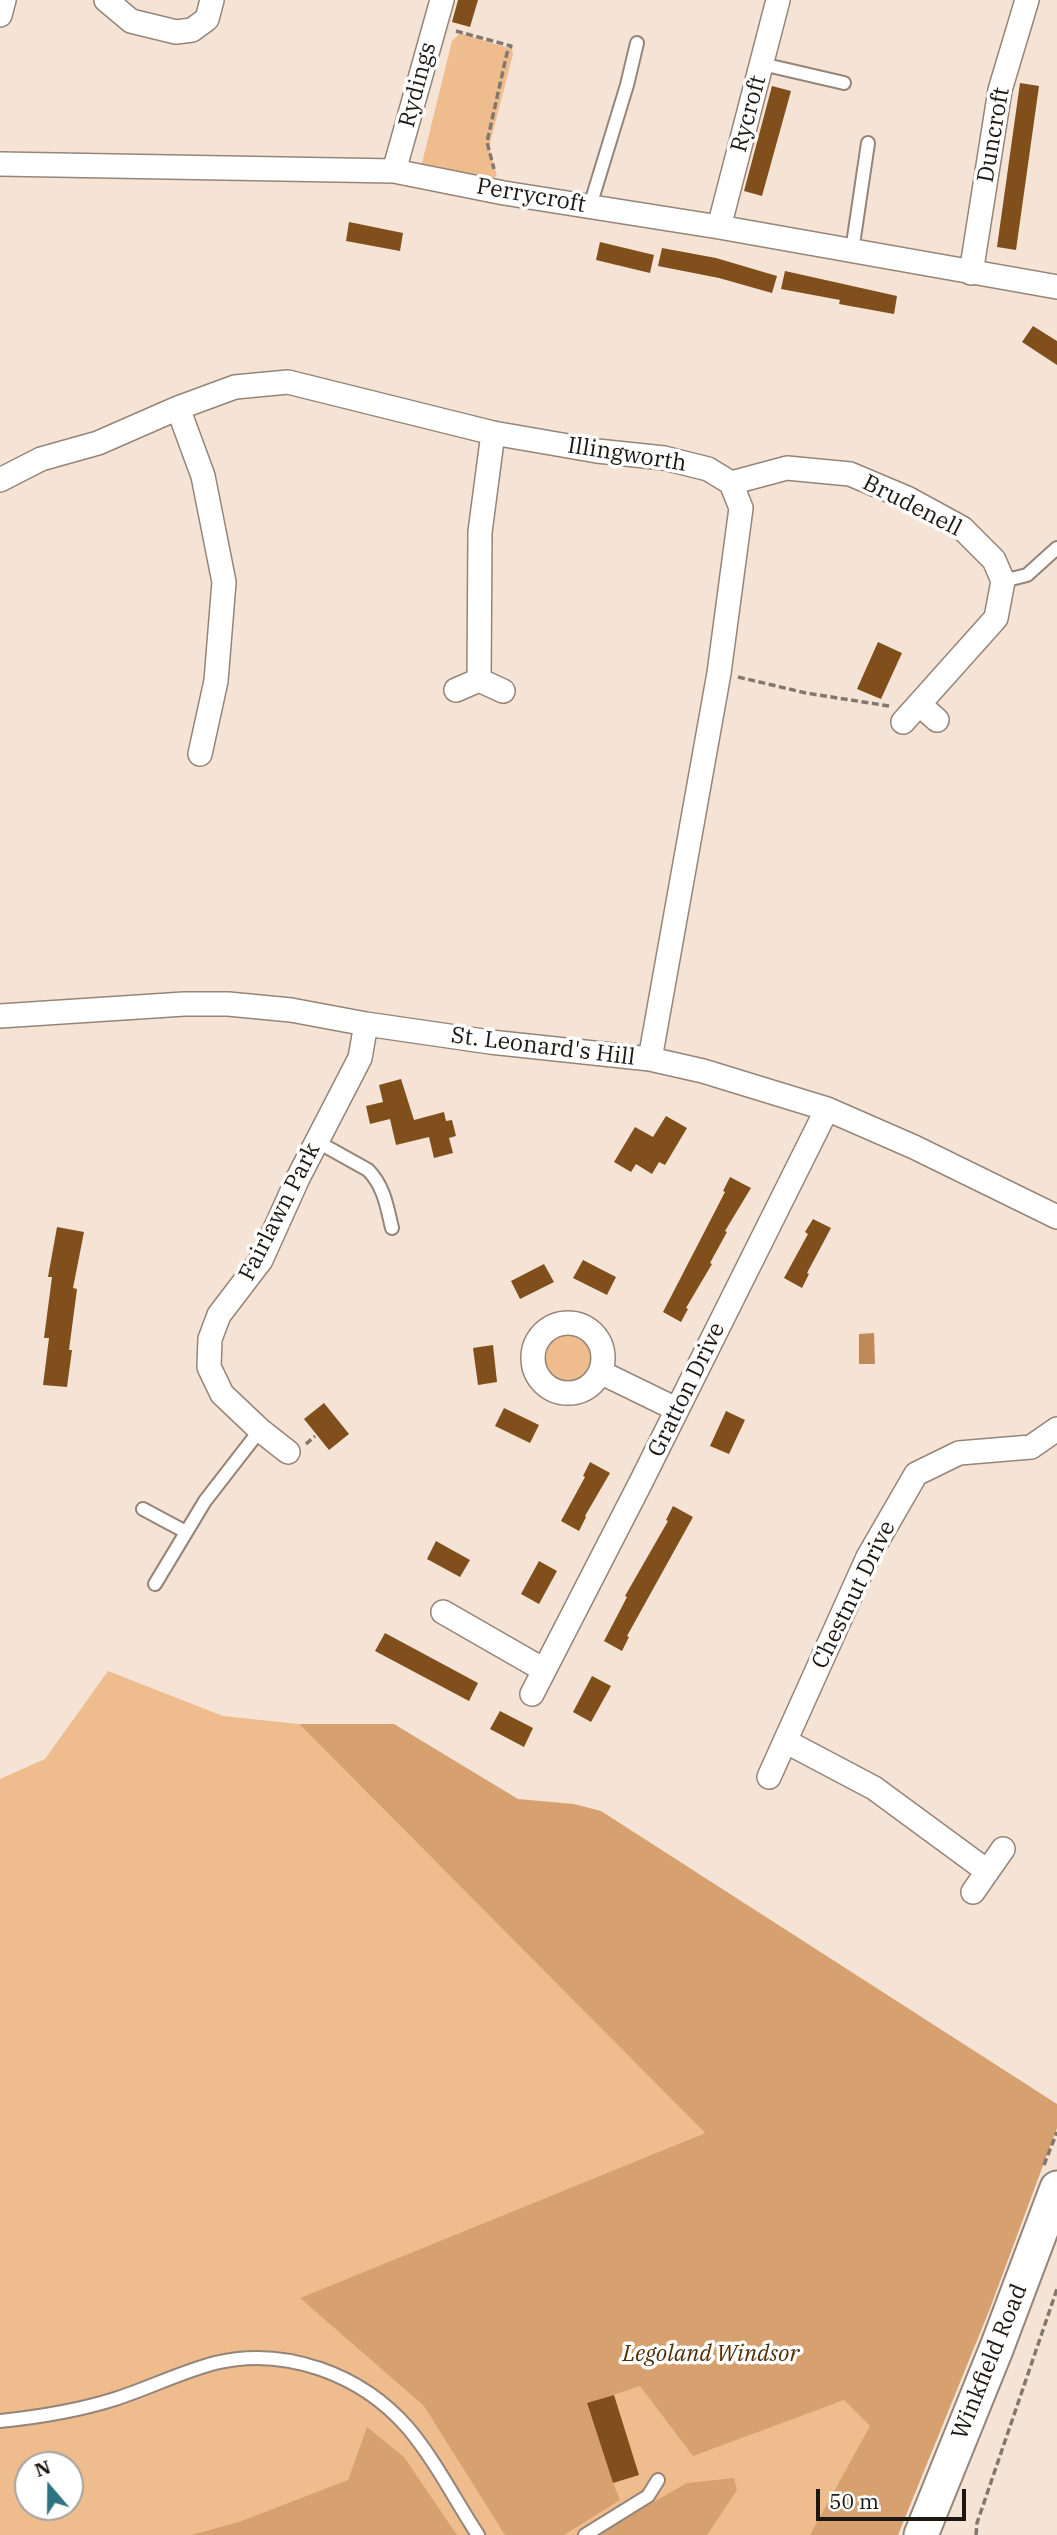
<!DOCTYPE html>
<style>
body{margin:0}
#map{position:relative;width:1057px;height:2535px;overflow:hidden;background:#f5e4d5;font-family:"IBM Plex Serif",serif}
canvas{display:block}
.north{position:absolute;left:14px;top:2451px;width:70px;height:70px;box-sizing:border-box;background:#fff;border:2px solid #a5a2a0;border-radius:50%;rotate:340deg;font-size:19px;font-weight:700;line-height:28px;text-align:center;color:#1d1712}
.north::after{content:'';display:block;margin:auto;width:24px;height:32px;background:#2d7381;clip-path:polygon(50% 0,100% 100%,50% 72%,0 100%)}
.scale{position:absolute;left:816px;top:2489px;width:150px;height:32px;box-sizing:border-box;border:4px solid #1d1712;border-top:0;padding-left:9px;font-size:21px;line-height:24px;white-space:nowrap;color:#1d1712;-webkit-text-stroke:5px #fff;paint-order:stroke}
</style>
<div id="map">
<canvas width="1057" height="2535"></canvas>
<div class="north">N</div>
<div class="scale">50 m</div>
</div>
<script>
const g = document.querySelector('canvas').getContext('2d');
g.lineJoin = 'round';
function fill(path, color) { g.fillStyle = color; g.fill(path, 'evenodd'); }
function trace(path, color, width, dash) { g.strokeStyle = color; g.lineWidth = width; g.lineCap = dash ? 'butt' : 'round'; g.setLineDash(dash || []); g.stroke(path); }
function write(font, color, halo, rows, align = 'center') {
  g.font = font + ' "IBM Plex Serif",serif'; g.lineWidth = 7; g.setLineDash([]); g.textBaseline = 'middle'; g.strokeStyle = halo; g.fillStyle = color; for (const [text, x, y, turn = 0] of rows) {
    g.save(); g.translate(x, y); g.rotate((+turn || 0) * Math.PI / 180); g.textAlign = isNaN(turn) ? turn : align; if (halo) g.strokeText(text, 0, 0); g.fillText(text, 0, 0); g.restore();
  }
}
const green = new Path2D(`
 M460 33 512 49 513 54 489 147 497 176 492 178 421 167 452 41Z
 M541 1358a28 28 0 1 1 56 0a28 28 0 1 1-56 0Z
 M108 1671 223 1716 299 1724 705 2133 301 2298 318 2313 956 2286 868 2535H0V1779L45 1759ZM28 2465H70V2507H28Z`);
const forest = new Path2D(`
 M299 1724H394L518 1799 574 1804 601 1811 1057 2104V2128L989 2311 898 2535H810L870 2426 844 2400 693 2456 640 2386 587 2404 613 2483 620 2500 564 2535H505L424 2406 300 2298 705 2133Z
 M367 2427 404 2457 457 2535H191L239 2522 348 2480Z
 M734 2478 737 2490 707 2535H595L687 2483Z`);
const water = new Path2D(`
 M874 1333 875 1364H859V1334Z`);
const building = new Path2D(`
 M458 0H478L470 27 452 22Z
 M1020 83 1039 86 1016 250 997 247Z
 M772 86 791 91 762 196 744 191Z
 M349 222 403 233 400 251 346 241Z
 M600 242 654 255 650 273 596 260Z
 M662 248 716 258 777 276 772 293 719 278 658 266Z
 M785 271 897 296 894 314 839 304 840 300 781 289Z
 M1033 326 1057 341V365L1022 342Z
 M878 642 902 653 881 699 857 689Z
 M401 1079 414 1120 444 1112 446 1121 452 1120 456 1136 449 1138 453 1153 434 1158 429 1137 396 1145 390 1119 370 1124 366 1106 383 1102 379 1085Z
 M666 1116 687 1128 665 1165 659 1162 652 1174 636 1164 631 1172 614 1162 635 1127 653 1137Z
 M730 1177 751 1188 725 1231 727 1232 710 1263 712 1264 686 1308 688 1309 681 1322 663 1312 725 1192 723 1191Z
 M813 1219 831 1228 807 1273 809 1274 802 1288 784 1278 808 1234 805 1232Z
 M57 1227 84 1232 73 1288 77 1289 69 1350H72L67 1387 43 1385 49 1338H44L52 1277H48Z
 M583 1260 616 1277 607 1295 573 1278Z
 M544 1264 554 1282 520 1299 511 1281Z
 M493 1345 497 1382 478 1385 473 1348Z
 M324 1403 349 1434 329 1450 304 1419Z
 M504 1408 539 1425 530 1443 495 1426Z
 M726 1411 745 1420 729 1454 710 1446Z
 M590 1462 610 1473 585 1516 586 1517 579 1531 561 1521 585 1477 583 1476Z
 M673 1506 693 1517 627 1636 629 1637 622 1651 604 1641 627 1597 625 1596 668 1521 666 1520Z
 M436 1541 470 1560 460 1577 427 1559Z
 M539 1561 557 1571 539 1604 521 1594Z
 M385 1633 478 1683 469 1701 375 1651Z
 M592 1676 611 1686 591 1722 573 1712Z
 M500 1711 533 1728 524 1747 490 1729Z
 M614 2395 639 2475 613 2483 587 2403Z`);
const path = new Path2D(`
 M456 31 511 46 507 53 487 142 494 169
 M738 677 806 693 889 706
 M306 1444 315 1436
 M1044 2165 1057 2132
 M976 2535 977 2523 1057 2289`);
const lane = new Path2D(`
 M762 64 844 83
 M590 206 627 85 637 43
 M852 251 868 143
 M1003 581 1027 575 1057 548
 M316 1141 368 1170C384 1186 387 1207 392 1228
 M143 1509 186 1532
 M155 1584 205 1501 260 1430
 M0 2421C39 2417 77 2411 115 2399 149 2388 181 2372 215 2363 285 2346 361 2374 408 2428 435 2460 455 2500 478 2535
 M585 2535 648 2496 658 2480`);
const street = new Path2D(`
 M106 0 131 21 176 32 192 30 207 19 212 0
 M0 15 4 0
 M0 164 394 171 504 193 719 227 1057 287
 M394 171 442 0
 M719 227 778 0
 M971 273 1000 90 1027 0
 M178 408 203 476 224 582 216 681 200 754
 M0 480 41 459 98 443 178 408 235 387 288 382 493 433 597 451 664 458 708 469 731 483 741 508 719 673 650 1059
 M731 483 787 468 850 474 907 498 962 528 994 560 1003 581 996 618 903 722
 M479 680 480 532 493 433
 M456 690 479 680 503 691
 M919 704 937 720
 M0 1016 184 1004H228L291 1010 366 1024 490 1042 650 1059 703 1071 827 1109 914 1147 1057 1217
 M533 1358a35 35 0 1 1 70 0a35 35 0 1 1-70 0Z
 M600 1372 676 1409
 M288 1452 260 1430 222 1394 209 1367 210 1339 219 1315 261 1260 298 1178 360 1058 366 1024
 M443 1612 544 1670
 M532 1694 641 1482 827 1109
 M785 1741 874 1788 987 1871
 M769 1777 868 1557 916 1474 959 1453 1031 1447 1057 1429
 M973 1892 1003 1849`);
const secondary = new Path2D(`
 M921 2535 997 2347 1057 2188`);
const streetNames = [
 ["Rydings",418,85,-75],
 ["Rycroft",749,114,-75],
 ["Duncroft",994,135,-80],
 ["Perrycroft",531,196,10],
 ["Illingworth",627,455,9],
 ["Brudenell",912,506,27],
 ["St. Leonard's Hill",543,1047,7],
 ["Fairlawn Park",280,1212,-63],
 ["Gratton Drive",687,1390,-64],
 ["Chestnut Drive",854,1595,-64],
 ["Winkfield Road",990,2362,-68]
];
const parkNames = [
 ["Legoland Windsor",711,2354]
];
fill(green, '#efbc8d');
fill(forest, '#d7a16f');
fill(water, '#bf8a59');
fill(building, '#804f1b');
trace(lane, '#958578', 16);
trace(street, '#958578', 26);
trace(secondary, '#958578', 37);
trace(path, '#83786f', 3.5, [7, 3.5]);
trace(lane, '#fff', 12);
trace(street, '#fff', 23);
trace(secondary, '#fff', 33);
write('23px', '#1d1712', '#fff', streetNames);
write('italic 23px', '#512e04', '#fff', parkNames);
</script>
